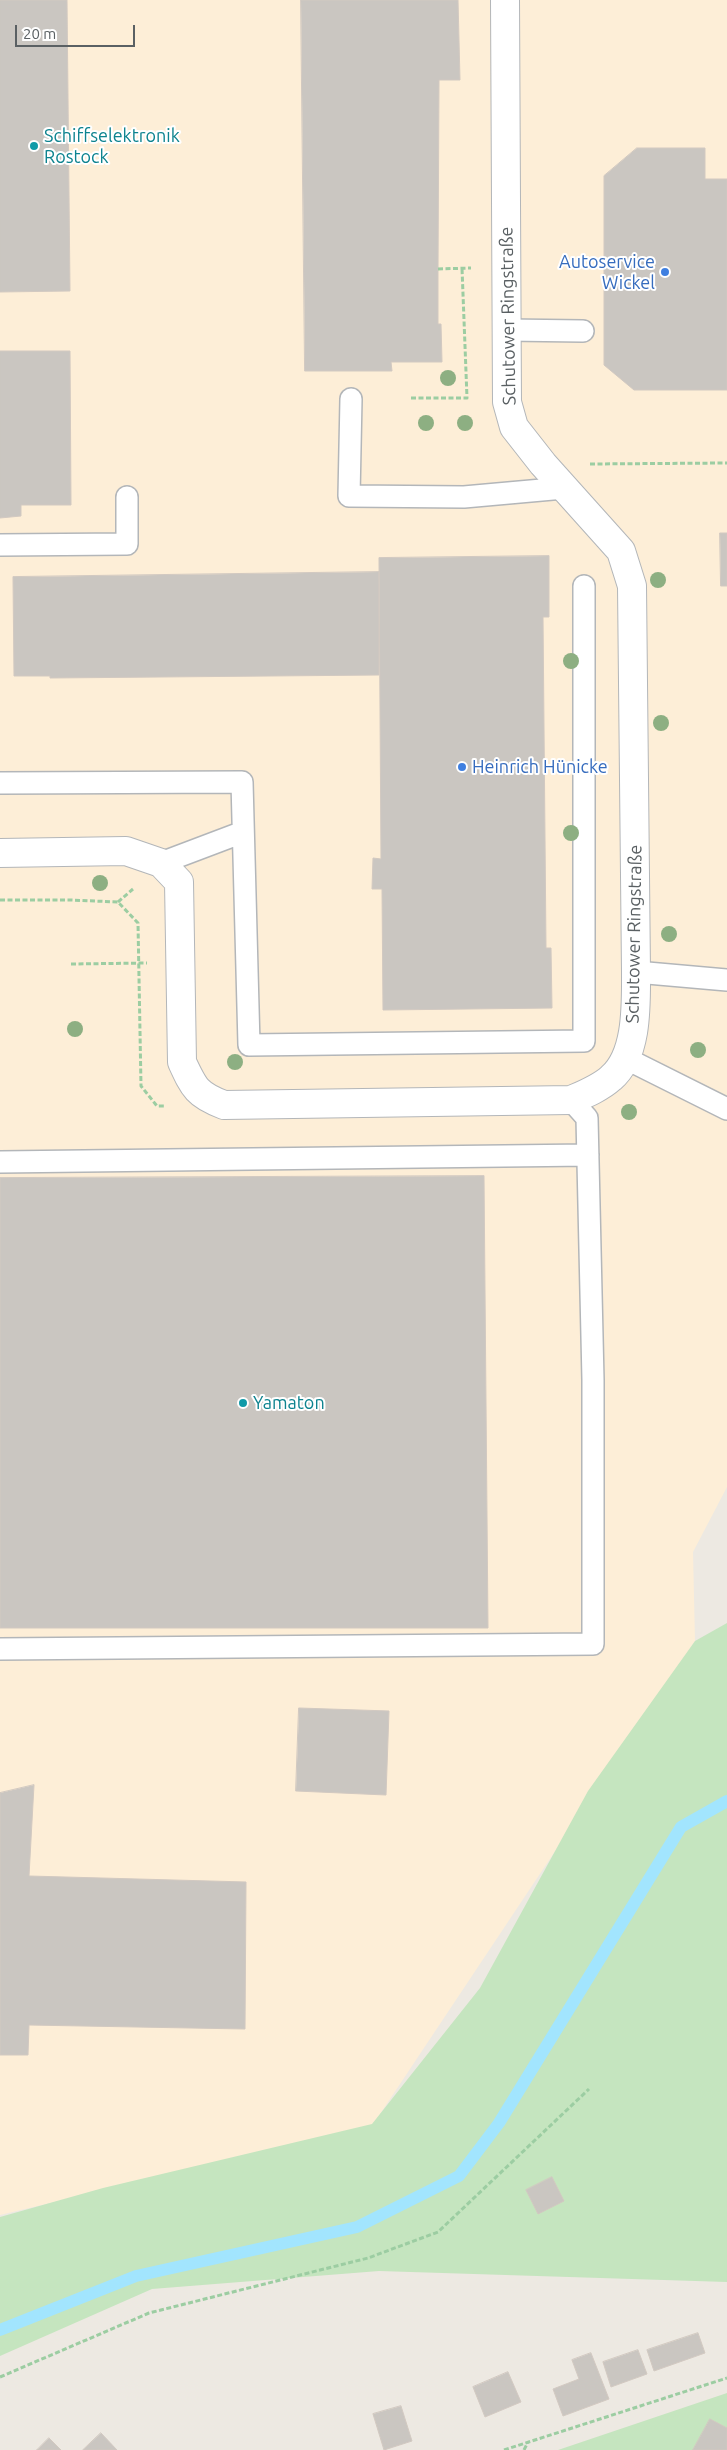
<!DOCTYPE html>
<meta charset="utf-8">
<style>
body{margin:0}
#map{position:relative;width:727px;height:2450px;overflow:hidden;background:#ede9e2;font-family:Ubuntu,sans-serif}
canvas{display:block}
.scale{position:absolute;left:15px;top:25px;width:120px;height:22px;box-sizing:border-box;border:2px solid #5a6063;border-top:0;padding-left:6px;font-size:15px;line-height:18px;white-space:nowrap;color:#5a6063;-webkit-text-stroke:4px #fff;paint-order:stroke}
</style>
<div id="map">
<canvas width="727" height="2450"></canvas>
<div class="scale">20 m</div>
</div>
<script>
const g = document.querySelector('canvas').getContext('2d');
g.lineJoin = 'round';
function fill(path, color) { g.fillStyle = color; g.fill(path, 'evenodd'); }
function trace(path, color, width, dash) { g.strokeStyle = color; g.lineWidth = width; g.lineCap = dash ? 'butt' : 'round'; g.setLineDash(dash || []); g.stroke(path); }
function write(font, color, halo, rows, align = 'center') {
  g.font = font + ' Ubuntu,sans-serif'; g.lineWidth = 4; g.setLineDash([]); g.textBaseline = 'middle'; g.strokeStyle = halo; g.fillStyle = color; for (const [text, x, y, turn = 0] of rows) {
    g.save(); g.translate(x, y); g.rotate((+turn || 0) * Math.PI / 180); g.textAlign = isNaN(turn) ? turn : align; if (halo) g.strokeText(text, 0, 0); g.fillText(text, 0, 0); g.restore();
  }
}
const commercial = new Path2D(`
 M0 0H727V1487L693 1552 695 1641 372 2126 0 2215Z`);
const green = new Path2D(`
 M727 1623V2282L379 2271 152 2289 0 2356V2217L103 2188 372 2124 480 1988 588 1791 695 1641Z
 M727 2393V2450H558Z`);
const stream = new Path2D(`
 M0 2330 136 2276 357 2227 459 2176 499 2123 681 1827 727 1801`);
const building = new Path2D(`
 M0 0H67L70 291 0 292Z
 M301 0H458L460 80H439L438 269V324H441L442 362H391L392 371H305Z
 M637 148H705V179H727V390H634L604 365V176Z
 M0 351H70L71 505H21V516L0 518Z
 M720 533H727V586H721Z
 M549 556V617H543L546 948H551L552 1008 383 1010 382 889H372L373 858 381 859 379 558Z
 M379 572V675L50 678V676H14L13 577Z
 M484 1176 488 1628H0V1178Z
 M299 1708 389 1711 386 1795 296 1791Z
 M34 1785 29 1876 246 1882 245 2029 29 2025 28 2055H0V1793Z
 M552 2177 564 2201 538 2214 526 2190Z
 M698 2333 705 2353 654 2371 647 2350Z
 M638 2350 647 2374 611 2387 603 2362Z
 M591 2353 609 2399 563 2416 553 2389 579 2379 572 2360Z
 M508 2372 521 2402 485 2417 473 2387Z
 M401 2406 412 2441 384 2450 373 2414Z
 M710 2419 727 2428V2450H693Z
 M101 2433 117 2450H83Z
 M49 2438 61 2450H37Z`);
const path = new Path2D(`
 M438 269 471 268
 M411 398H467L462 268
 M590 464 727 463
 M0 900H71L118 902 138 923 141 1086 157 1106H166
 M118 902 133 889
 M71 964 147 963
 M0 2377 149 2313 368 2258 438 2232 589 2089
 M504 2450 727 2378
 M524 2450 528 2442`);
const lane = new Path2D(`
 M507 330 583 331
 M351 399 349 496 464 497 564 488
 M0 545 127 544V497
 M0 783 242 782 249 1045 584 1041V586
 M161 863 243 832
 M636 972 727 980
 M625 1058 727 1109
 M0 1162 588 1155
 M0 1649 593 1644V1380L587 1118 571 1100`);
const street = new Path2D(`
 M0 853 126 851 161 863 179 882 182 1062C194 1088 197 1095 224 1105L571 1100C585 1094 600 1088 611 1078 638 1055 636 1004 636 972L632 586 621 551 543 464 514 427 507 402 505 0`);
const trees = [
 [448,378],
 [426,423],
 [465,423],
 [658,580],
 [571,661],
 [661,723],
 [571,833],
 [100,883],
 [669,934],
 [75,1029],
 [698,1050],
 [235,1062],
 [629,1112]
];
const markers = [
 [34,146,5,"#0f9aa8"],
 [665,272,5,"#3f7fe0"],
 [462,767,5,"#3f7fe0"],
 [243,1403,5,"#0f9aa8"]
];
const cultureNames = [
 ["Schiffselektronik",44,136],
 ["Rostock",44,157],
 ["Yamaton",253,1403]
];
const shopNames = [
 ["Autoservice",655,262],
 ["Wickel",655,283],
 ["Heinrich Hünicke",472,767,"left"]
];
const streetNames = [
 ["Schutower Ringstraße",508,316,-91],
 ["Schutower Ringstraße",634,934,-89]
];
fill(commercial, '#fdeed7');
fill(green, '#c5e5bf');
trace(stream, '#a2e5fe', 12);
fill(building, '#cac6c1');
trace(building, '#d2c9c1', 1);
trace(lane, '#b3b6b9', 24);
trace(street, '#b3b6b9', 30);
trace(path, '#9ccda2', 3, [5, 2.5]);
trace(lane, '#fff', 21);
trace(street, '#fff', 28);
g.fillStyle = '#8daf82';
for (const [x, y] of trees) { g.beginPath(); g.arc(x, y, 8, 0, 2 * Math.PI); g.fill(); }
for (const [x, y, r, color] of markers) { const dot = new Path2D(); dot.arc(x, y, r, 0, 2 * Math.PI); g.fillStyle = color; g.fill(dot); trace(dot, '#fff', 2); }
write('18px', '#0d838f', '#fff', cultureNames, 'left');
write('18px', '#366cbe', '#fff', shopNames, 'right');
write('18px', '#5a6063', '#fff', streetNames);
</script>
